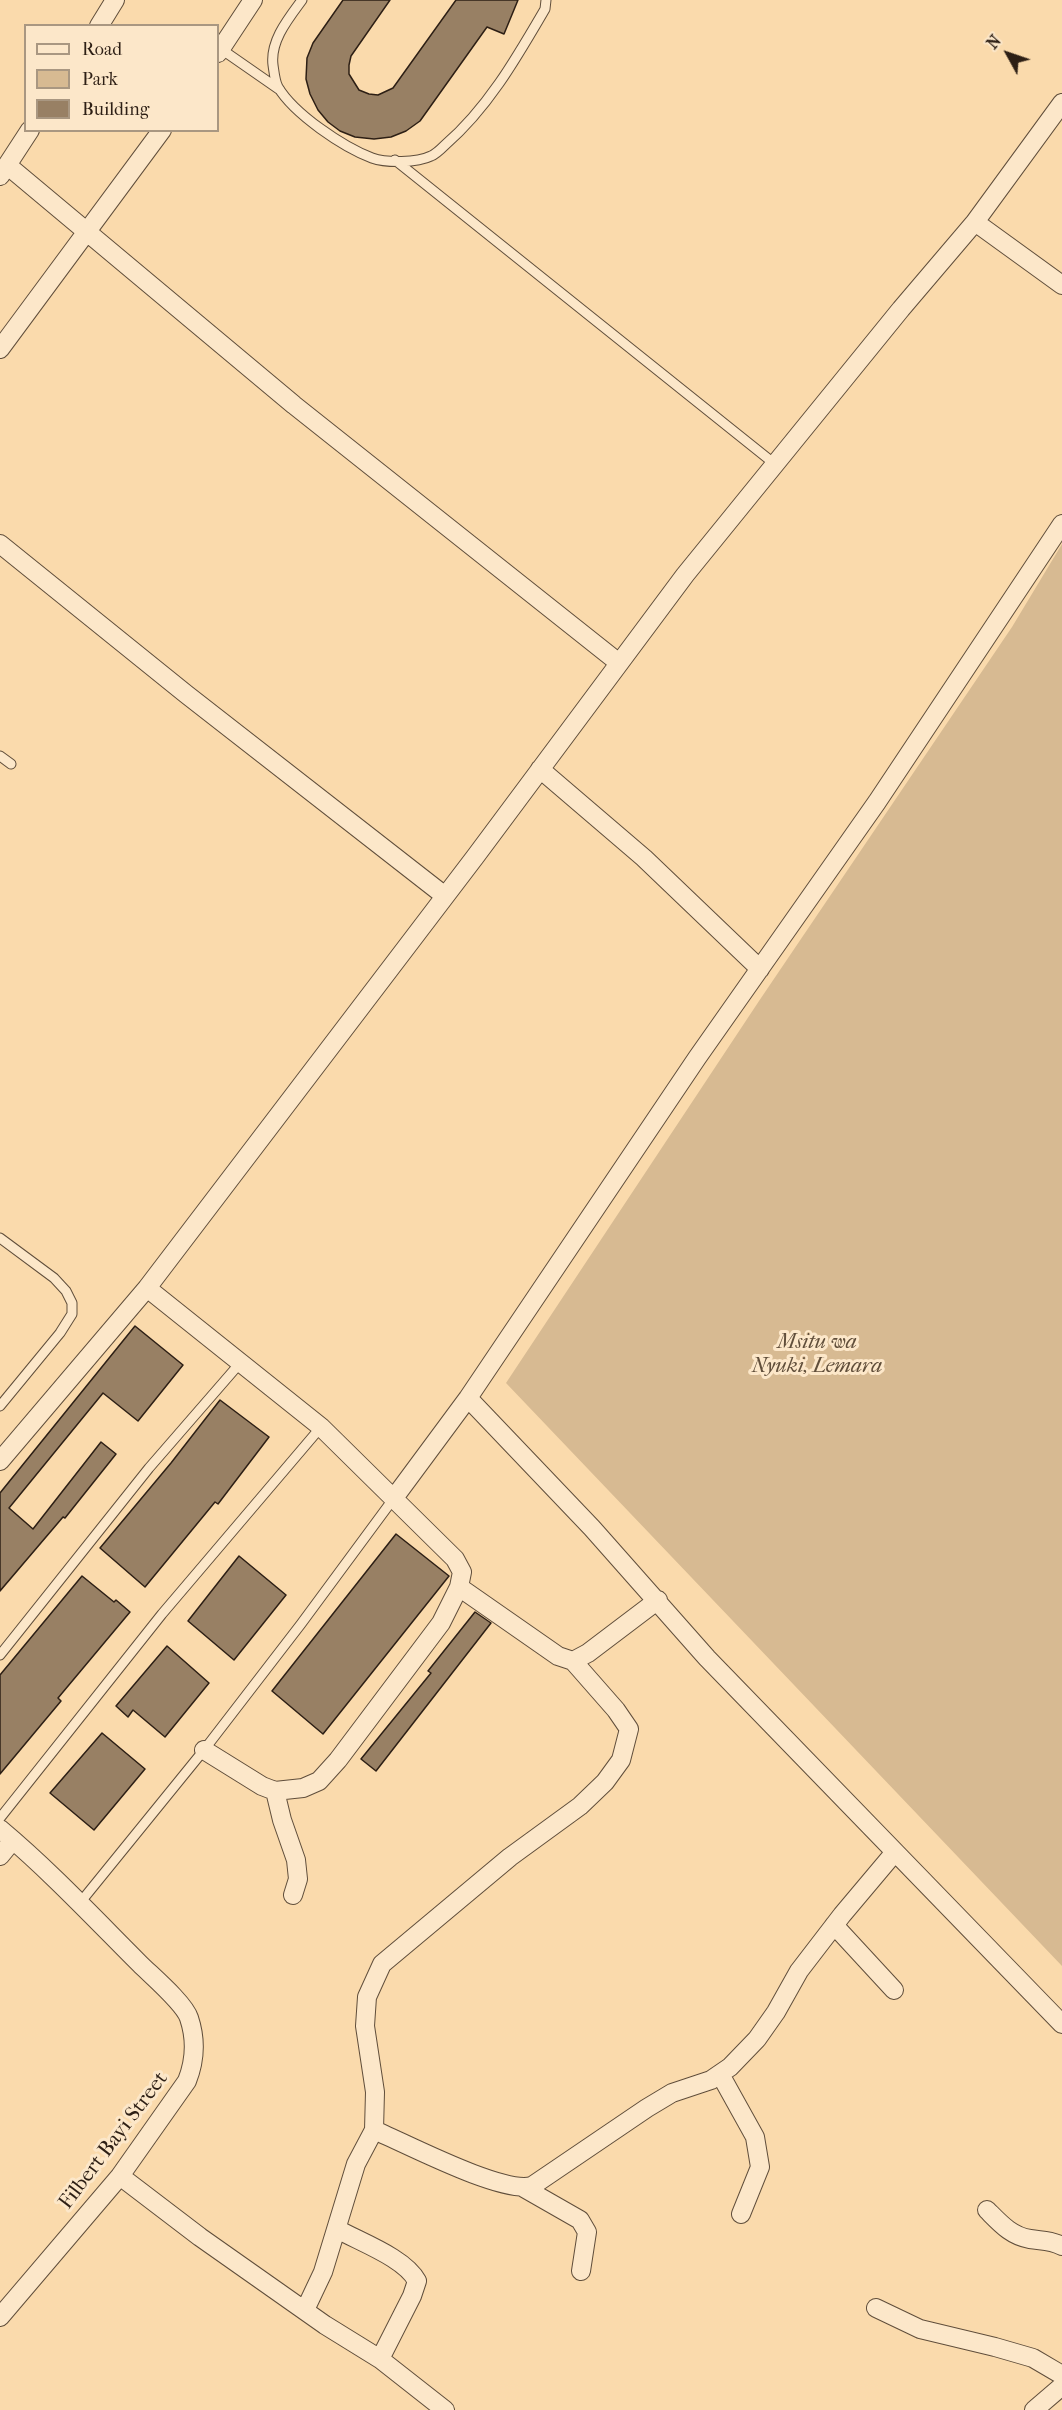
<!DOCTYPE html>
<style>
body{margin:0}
#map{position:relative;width:1062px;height:2410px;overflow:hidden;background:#fadaac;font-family:"IM FELL French Canon",serif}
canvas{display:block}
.legend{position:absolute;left:24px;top:24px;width:195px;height:108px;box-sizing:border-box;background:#fce7c9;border:2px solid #a99781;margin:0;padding:8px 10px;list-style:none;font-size:18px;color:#2d1f15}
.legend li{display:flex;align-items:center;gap:12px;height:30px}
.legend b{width:30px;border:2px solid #a99781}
.north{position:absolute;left:978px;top:24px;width:60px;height:60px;-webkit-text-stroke:4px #fce7c9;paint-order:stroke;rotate:310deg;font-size:16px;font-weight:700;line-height:24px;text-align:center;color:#2d1f15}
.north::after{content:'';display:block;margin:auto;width:21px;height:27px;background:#2d1f15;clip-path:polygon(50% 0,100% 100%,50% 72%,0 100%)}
</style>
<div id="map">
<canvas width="1062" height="2410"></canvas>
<ul class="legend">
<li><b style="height:8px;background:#fce7c9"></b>Road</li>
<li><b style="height:16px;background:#d7ba92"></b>Park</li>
<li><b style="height:16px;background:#988064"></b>Building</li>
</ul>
<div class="north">N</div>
</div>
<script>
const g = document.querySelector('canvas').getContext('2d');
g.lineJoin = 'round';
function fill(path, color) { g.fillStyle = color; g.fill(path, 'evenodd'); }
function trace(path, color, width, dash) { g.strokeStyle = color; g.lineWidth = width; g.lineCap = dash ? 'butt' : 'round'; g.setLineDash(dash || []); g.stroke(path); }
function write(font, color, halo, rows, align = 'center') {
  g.font = font + ' "IM FELL French Canon",serif'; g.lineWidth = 6; g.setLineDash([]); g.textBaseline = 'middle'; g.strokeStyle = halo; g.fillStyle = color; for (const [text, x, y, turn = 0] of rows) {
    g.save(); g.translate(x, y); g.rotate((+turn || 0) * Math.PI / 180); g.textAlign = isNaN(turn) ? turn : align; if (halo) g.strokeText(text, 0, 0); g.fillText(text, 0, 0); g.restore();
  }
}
const green = new Path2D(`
 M1062 544V1966L506 1383 759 1001 1012 627Z`);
const building = new Path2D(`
 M343 0H390L351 56 349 65V74L359 90 369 94 378 95 393 88 456 0H518L504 34 487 27 420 121 406 131 391 137 374 139 355 137 340 131 328 122 318 110 310 94 306 79 307 58 313 43Z
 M135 1326 183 1365 138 1421 103 1393 9 1508 33 1529 101 1442 116 1454 65 1518 63 1517 0 1591V1493Z
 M220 1400 269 1437 218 1504 215 1502 145 1587 100 1548 171 1463Z
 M396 1534 449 1576 323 1734 272 1691Z
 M239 1556 286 1595 234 1660 188 1621Z
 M82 1576 114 1602 116 1600 130 1612 58 1698 61 1701 0 1774V1675Z
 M475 1612 491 1623 376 1771 361 1759 431 1673 428 1671Z
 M167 1646 209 1683 165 1737 133 1710 128 1717 116 1706Z
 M102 1733 145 1769 94 1830 50 1793Z`);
const lane = new Path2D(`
 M302 0C288 19 270 41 273 65 274 72 275 82 278 87 294 114 343 147 372 158 386 163 417 163 431 156 436 154 441 149 445 145 488 108 517 57 545 9L546 0
 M221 49 280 90
 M395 160 776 465
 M0 756 11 764
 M0 1238 54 1278 66 1291 72 1303V1314L60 1333 0 1406
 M0 1655 149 1468 241 1362
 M0 1818 162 1614 321 1427
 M79 1904 204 1750 301 1624 394 1498`);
const street = new Path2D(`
 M99 26 115 0
 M218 53 253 0
 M7 165 294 405 619 663
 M0 176 30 130
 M975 222 1062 285
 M0 349 162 130
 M0 544 186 694 445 896
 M540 769 644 858 760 969
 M147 1288 321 1427 455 1559 462 1572 459 1587 441 1623 338 1760 319 1781 303 1788 275 1791 262 1786 204 1750
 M468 1398 592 1528 707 1658 1062 2024
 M0 1461 147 1288 475 857 685 575 901 309 975 222 1062 103
 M394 1498 468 1398 697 1058 877 802 1062 524
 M459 1587 558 1656 573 1661 588 1653 658 1600
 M275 1791 282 1820 296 1860 298 1879 293 1895
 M0 1829C49 1870 94 1918 140 1964 152 1976 184 2003 189 2018 196 2039 195 2061 187 2081L120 2176 0 2317
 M0 1856 13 1840
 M834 1925 894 1990
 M720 2074 755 2137 760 2167 741 2214
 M374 2130C407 2144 502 2194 532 2186L647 2108 672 2093 711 2080 730 2067 757 2039 776 2012 799 1971 842 1915 895 1852
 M120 2176 200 2237 325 2325 380 2359 445 2410
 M524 2188 580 2220 587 2232 581 2271
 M987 2210C1000 2223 1011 2236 1030 2239 1042 2241 1051 2240 1062 2246
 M337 2229C360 2242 405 2258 417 2281L412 2296 380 2359
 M876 2308 920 2329 995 2347 1033 2358 1062 2375
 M305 2310 323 2272 356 2164 374 2130 375 2092 365 2026 367 1997 382 1964 510 1857 580 1806 605 1782 621 1760 629 1729 616 1710 573 1661
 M1034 2410 1062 2386`);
const parkNames = [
 ["Msitu wa",817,1343],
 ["Nyuki, Lemara",817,1367]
];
const streetNames = [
 ["Filbert Bayi Street",114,2141,-53]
];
fill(green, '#d7ba92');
fill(building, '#988064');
trace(building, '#2d1f15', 1.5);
trace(lane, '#604e3b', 11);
trace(street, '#604e3b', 20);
trace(lane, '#fce7c9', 9);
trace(street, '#fce7c9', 18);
write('italic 21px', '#604e3a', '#fce7c9', parkNames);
write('21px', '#2d1f15', '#fce7c9', streetNames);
</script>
